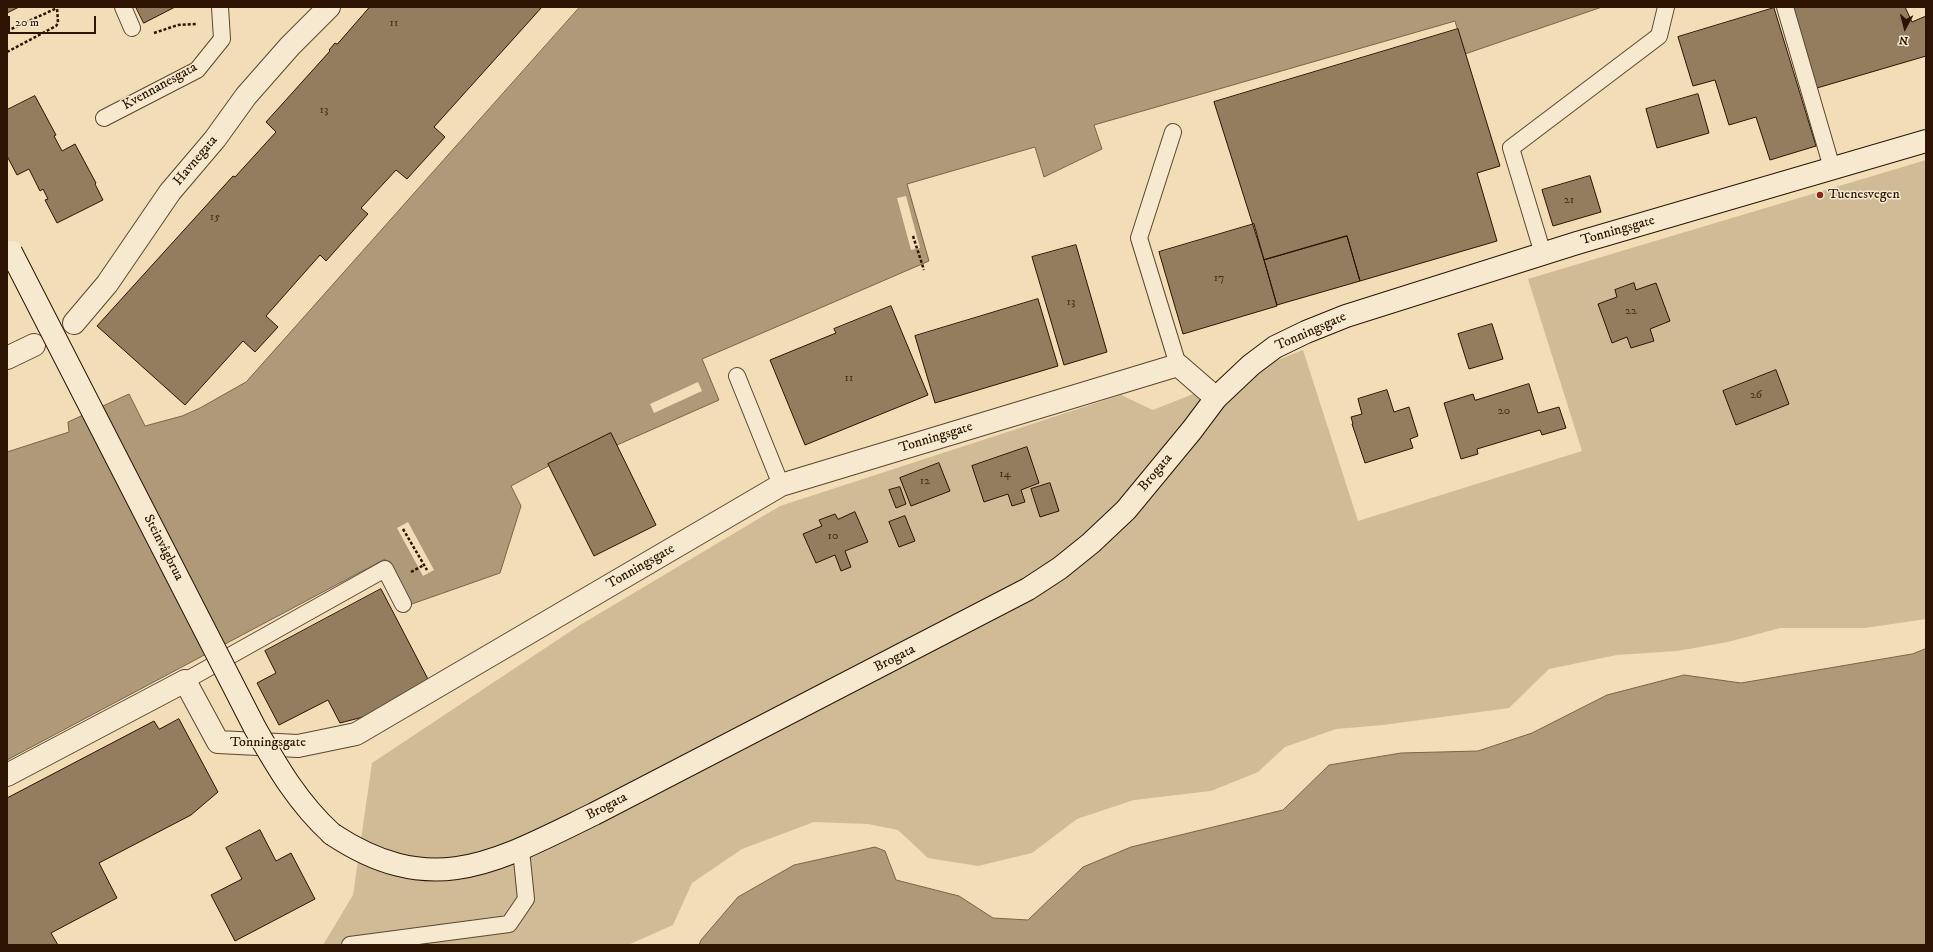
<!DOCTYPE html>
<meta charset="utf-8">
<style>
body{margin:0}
#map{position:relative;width:1933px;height:952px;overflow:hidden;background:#f1ddb6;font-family:"IM FELL DW Pica",serif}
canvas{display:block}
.frame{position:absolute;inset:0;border:8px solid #2c1400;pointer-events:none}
.north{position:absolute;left:1885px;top:8px;width:40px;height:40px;-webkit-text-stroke:3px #f6e9d0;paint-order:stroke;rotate:187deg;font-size:11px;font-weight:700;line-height:16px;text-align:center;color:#2c1400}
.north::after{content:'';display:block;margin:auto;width:14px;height:18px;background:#2c1400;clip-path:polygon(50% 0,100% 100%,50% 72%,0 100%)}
.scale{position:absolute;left:8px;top:16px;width:88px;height:18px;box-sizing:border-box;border:2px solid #2c1400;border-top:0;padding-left:5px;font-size:12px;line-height:14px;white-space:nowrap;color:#2c1400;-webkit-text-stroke:3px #f6e9d0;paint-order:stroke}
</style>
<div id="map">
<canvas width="1933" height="952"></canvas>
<div class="frame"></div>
<div class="north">N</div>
<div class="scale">20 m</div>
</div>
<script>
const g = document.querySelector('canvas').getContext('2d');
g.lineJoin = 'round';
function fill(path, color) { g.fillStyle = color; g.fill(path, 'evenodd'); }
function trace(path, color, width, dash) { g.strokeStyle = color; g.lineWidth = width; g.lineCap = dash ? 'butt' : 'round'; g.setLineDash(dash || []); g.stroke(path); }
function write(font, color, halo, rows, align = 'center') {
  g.font = font + ' "IM FELL DW Pica",serif'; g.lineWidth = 3; g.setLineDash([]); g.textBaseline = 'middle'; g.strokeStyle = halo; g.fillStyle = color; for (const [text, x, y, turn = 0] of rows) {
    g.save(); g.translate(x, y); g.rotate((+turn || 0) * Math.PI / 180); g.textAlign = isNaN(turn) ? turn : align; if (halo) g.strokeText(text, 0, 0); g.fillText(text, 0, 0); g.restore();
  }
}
const green = new Path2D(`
 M1926 160V619L1865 628H1780L1728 642 1677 651 1617 655 1549 669 1509 708 1383 725 1336 729 1285 747 1258 772 1211 791 1134 800 1077 819 1032 853 978 866 928 858 898 830 868 824 814 822 742 849 692 883 673 925 628 945H323L353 895 372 763 580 625 780 506 1121 395 1153 410 1303 350 1358 521 1582 451 1528 279Z`);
const water = new Path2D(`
 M580 7H1602L1465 54 1455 21 1094 125 1102 149 1044 177 1035 147 907 184 929 261 702 359 719 400 617 445 610 433 511 486 521 506 500 573 409 605 385 559 7 760V452L69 432 68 422 129 394 145 426 182 416 200 408 246 382Z
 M1926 649V945H699L701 940 738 897 794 865 875 847 885 851 896 880 959 896 993 918 1028 920 1083 867 1131 847 1283 810 1329 765 1401 753 1478 751 1532 733 1607 695 1684 675 1741 683 1912 654Z`);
const pier = new Path2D(`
 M906 196 920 248 911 250 897 198Z
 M698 382 702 391 654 413 650 404Z
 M408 522 434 570 423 576 397 528Z`);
const building = new Path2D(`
 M7 7H19L7 13Z
 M136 7H175L144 23Z
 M370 7H542L434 127 445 137 407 179 396 170 361 208 368 214 326 261 320 255 266 316 278 327 255 352 243 341 185 405 97 326 233 176 235 177 276 132 266 122 330 51 329 50 335 43 337 44Z
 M1793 7H1905L1912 22 1926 16V56L1817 88Z
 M1774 8 1816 146 1770 160 1756 117 1729 125 1715 80 1693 86 1678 37Z
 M1458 29 1500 166 1477 173 1497 241 1360 281 1347 236 1264 260 1214 102Z
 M1698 94 1709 133 1657 148 1646 109Z
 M35 96 56 135 54 136 62 151 75 144 96 183 95 184 103 200 57 223 45 200 48 199 43 189 40 191 29 169 17 175 7 156V110Z
 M1590 176 1601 212 1553 226 1542 190Z
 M1254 224 1277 306 1183 334 1159 252Z
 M1347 236 1360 281 1277 305 1264 260Z
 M1076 245 1107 352 1064 365 1032 257Z
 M1634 283 1636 290 1656 283 1670 321 1650 329 1654 341 1631 348 1627 337 1612 343 1598 304 1617 297 1615 290Z
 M1038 299 1058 366 935 403 915 336Z
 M891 306 928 395 805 445 770 360 836 333 834 329Z
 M1492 324 1503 359 1469 369 1458 334Z
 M1776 370 1789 404 1736 425 1723 391Z
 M1529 384 1538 413 1559 407 1566 428 1542 435 1540 430 1477 449 1478 454 1461 459 1444 403 1473 394 1475 400Z
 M1387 390 1394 412 1409 407 1418 436 1410 439 1413 448 1365 463 1352 424H1353L1351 417 1362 414 1358 399Z
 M611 433 656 525 594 556 548 464Z
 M1027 447 1039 483 1021 490 1025 502 1012 506 1008 494 984 502 972 466Z
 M939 463 950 491 911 506 900 478Z
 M1050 483 1059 511 1040 517 1031 489Z
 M900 487 906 504 896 508 889 490Z
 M855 512 868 542 845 551 851 567 841 571 835 555 816 563 803 534 822 526 819 520 835 514 838 519Z
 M905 516 915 541 899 547 889 522Z
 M381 589 430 683 371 715 340 723 328 700 279 725 257 683 276 673 265 651Z
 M179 719 218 792 191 815 99 863 117 898 51 933 58 945H7V798L154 721 159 729Z
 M260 830 276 861 291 853 315 899 235 941 211 895 242 879 226 848Z`);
const path = new Path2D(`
 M7 31 57 8
 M154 33 178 25 197 24
 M7 52 56 26 58 23 57 7
 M913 236 924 270
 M403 529 427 570
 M411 572 424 565`);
const service = new Path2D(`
 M123 7 132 28
 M1785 7 1832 168
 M104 118 197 70 222 39 220 7
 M1173 132 1139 238 1178 365
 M1543 254 1511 148 1659 36 1666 7
 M737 376 781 485
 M185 681 385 569 403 604
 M350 945 509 924 526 899 521 850`);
const minor = new Path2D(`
 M74 323 107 284 170 192 215 139 246 96 290 46 329 7
 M7 358 34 345
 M7 775 185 681 218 742 298 746 356 734 781 485 1178 365 1216 398`);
const secondary = new Path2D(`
 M332 834C433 901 497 861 594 814L1028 589 1060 568 1091 543 1126 510 1192 430 1216 398 1251 365 1275 347 1306 332 1346 316 1577 243 1926 141`);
const secondaryBridge = new Path2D(`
 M11 252 255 728C278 768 298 803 332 834`);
const markers = [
 [1820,195,4,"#8f2418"]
];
const numberNames = [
 ["11",394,24],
 ["13",324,111],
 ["21",1569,201],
 ["15",215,218],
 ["17",1219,279],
 ["13",1071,303],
 ["22",1631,312],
 ["11",849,379],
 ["26",1756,396],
 ["20",1504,412],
 ["14",1005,475],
 ["12",925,482],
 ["10",833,537]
];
const streetNames = [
 ["Kvennanesgata",160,87,-29],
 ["Havnegata",196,161,-50],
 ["Tonningsgate",1618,231,-16],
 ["Tonningsgate",1311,332,-24],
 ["Tonningsgate",936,438,-17],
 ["Brogata",1156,473,-50],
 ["Steinvågbrua",163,548,63],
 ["Tonningsgate",641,567,-30],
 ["Brogata",895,659,-27],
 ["Tonningsgate",268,743],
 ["Brogata",607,807,-27]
];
const poiNames = [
 ["Tuenesvegen",1828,195]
];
fill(green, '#d0bb97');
fill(water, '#ae9978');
trace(water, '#7a6448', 1);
fill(pier, '#f1ddb6');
fill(building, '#927d5f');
trace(building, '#2c1400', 1);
trace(service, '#5d462e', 18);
trace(minor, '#5d462e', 24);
trace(secondary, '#2c1400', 24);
trace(path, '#2c1400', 2.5, [3, 2]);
trace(service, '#f6e9d0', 16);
trace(minor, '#f6e9d0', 22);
trace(secondary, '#f6e9d0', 22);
trace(secondaryBridge, '#2c1400', 24, []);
trace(secondaryBridge, '#f6e9d0', 22);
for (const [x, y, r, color] of markers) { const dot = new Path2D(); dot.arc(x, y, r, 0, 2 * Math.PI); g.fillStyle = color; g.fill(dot); trace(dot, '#f6e9d0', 1.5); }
write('12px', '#462e18', null, numberNames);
write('14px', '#2c1400', '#f6e9d0', streetNames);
write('14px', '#2c1400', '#f6e9d0', poiNames, 'left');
</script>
